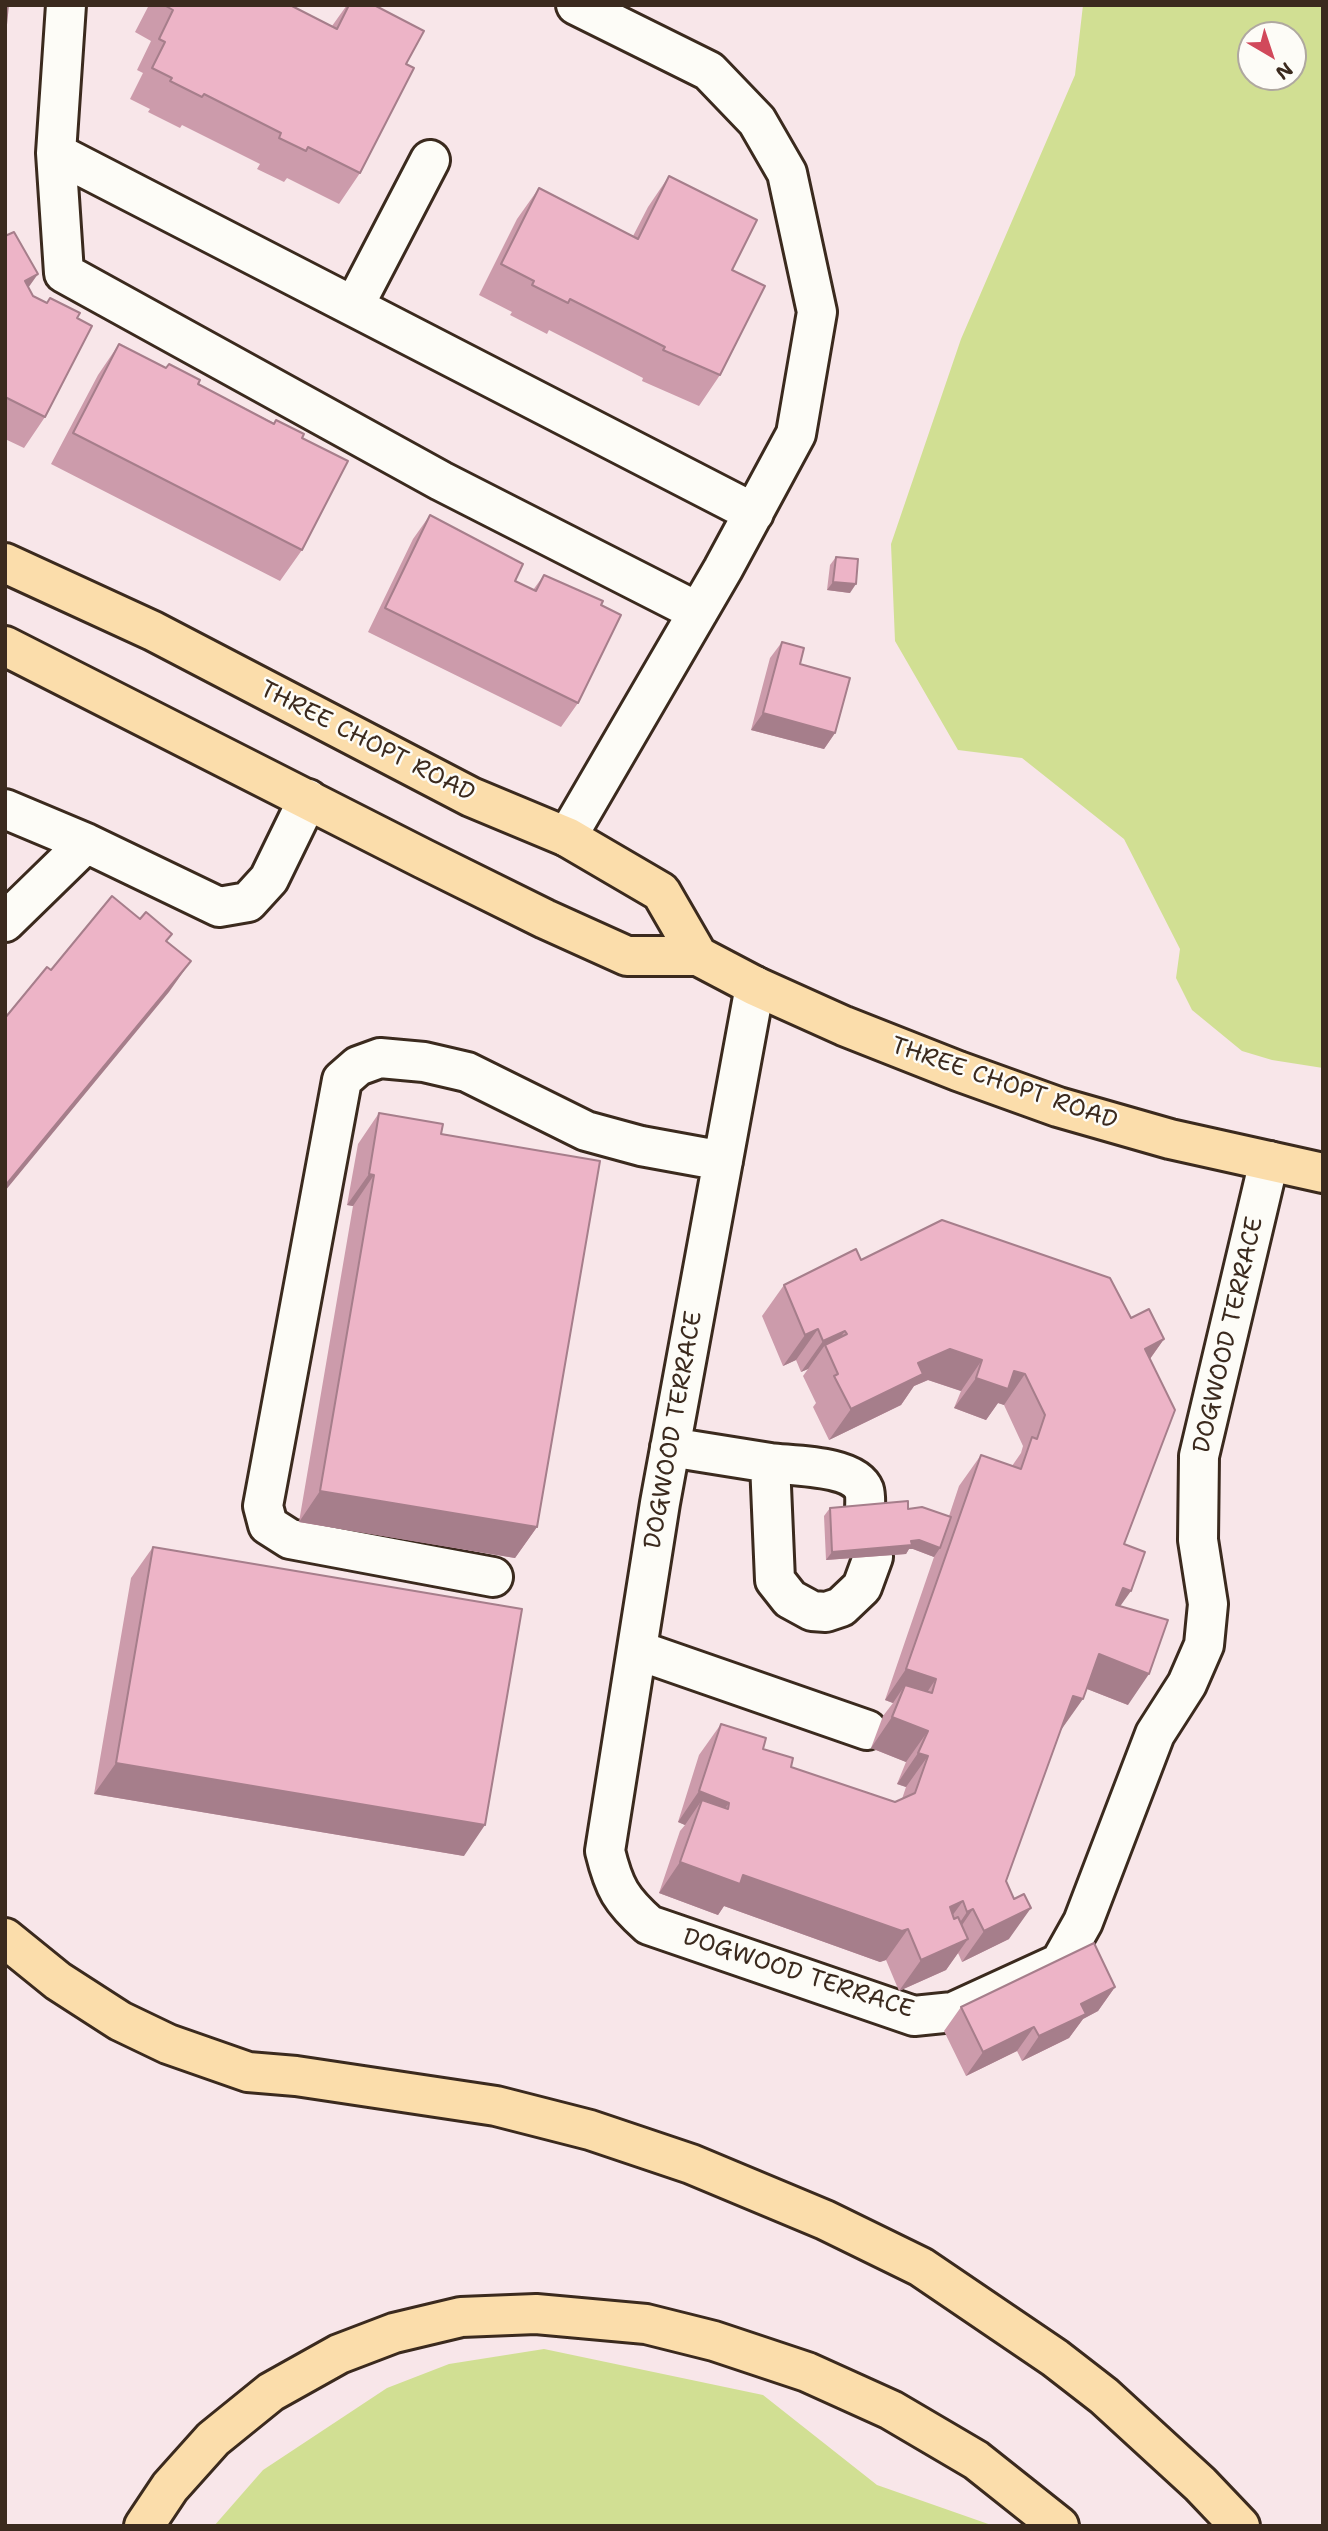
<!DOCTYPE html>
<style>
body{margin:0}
#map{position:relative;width:1328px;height:2531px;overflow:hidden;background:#f8e6e9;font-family:"Shantell Sans",sans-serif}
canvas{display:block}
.frame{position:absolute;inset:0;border:7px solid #3b2a1e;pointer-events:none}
.north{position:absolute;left:1237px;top:21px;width:70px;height:70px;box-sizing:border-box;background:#fdfcf7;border:2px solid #afa8a0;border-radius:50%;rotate:141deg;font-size:19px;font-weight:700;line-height:28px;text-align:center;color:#3b2a1e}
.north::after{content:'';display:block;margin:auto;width:24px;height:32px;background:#d1495b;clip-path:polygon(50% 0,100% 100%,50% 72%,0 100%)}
</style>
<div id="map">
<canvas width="1328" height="2531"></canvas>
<div class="frame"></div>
<div class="north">N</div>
</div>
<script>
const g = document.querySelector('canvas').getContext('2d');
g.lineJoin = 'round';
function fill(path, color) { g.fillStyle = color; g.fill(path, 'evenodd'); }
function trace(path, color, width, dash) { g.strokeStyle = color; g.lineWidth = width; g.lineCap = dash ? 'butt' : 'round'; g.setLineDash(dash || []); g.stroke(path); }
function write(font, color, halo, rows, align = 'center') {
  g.font = font + ' "Shantell Sans",sans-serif'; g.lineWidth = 5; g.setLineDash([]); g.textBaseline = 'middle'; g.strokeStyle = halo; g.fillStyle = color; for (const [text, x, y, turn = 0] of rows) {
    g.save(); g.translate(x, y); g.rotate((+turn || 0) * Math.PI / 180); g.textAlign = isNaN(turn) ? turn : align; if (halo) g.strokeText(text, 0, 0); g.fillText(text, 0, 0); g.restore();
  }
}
const green = new Path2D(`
 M1083 5H1323V1068L1272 1060 1242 1051 1192 1010 1176 978 1180 949 1124 839 1022 758 958 750 895 641 891 544 961 339 1075 75ZM1251 35H1293V77H1251Z
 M544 2349 763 2395 877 2485 994 2526H214L263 2470 387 2388 449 2364Z`);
const minor = new Path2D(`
 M56 153 66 5
 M354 306 430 160
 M698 612 441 481 64 273 56 153 754 513
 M5 809 86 843 219 907 248 902 269 879 308 799
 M567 837 723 569 796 434 817 312 787 173 757 121 709 71 576 5
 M5 922 86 843
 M755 986 660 1503 605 1851C614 1888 621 1900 649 1925L914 2016 953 2012 1060 1963 1083 1922 1155 1734 1187 1684 1204 1645 1208 1604 1198 1540 1199 1456 1269 1161
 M670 1447 770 1463
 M865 1513C865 1506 866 1496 864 1490 854 1465 793 1466 770 1463L775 1580 790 1599 812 1611 826 1612 841 1607 862 1587 873 1557
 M493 1577 290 1539 268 1525 263 1506 342 1080 358 1066 380 1058 424 1062 467 1072 586 1131 641 1146 723 1161
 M637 1650 867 1730`);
const major = new Path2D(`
 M5 563 153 631 471 797 567 837 661 892 698 956
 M5 646 424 859 545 919 627 956H698L755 986 844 1026 958 1071 1058 1107 1170 1139 1323 1173`);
const highway = new Path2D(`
 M5 1938 58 1981 120 2021 168 2044 248 2072 296 2076 496 2106 590 2130 691 2164 825 2220 921 2267 1055 2358 1104 2396 1200 2484 1240 2526
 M144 2526 170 2487 213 2439 271 2392 339 2354 394 2333 461 2317 536 2314 646 2324 714 2341 807 2372 891 2410 976 2460 1059 2526`);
const wall = new Path2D(`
 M149 5H290L332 26 347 5H374L406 64 360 173 339 204 287 178 284 182 257 169 260 164 182 125 180 128 148 112 150 109 130 99 143 73 137 70 151 41 135 32Z
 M669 176 732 270 720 375 699 406 642 381 643 378 549 330 547 334 510 315 512 312 479 295 517 219 539 188 633 236 648 207Z
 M5 236 33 296 77 318 45 417 24 448 5 439Z
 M119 344 166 368 169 364 198 384 274 423 276 420 302 438V550L280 581 51 464 98 375Z
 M430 515 515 581 533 590 544 575 601 605 578 703 561 727 368 632 413 539Z
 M836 557 850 593 827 590 830 565Z
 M782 642 835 733 824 749 751 730 770 658Z
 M379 1113 441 1134 537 1527 515 1558 299 1522 353 1206 347 1205 358 1144Z
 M861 1260 1131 1318 1164 1339 1150 1359 1124 1544 1120 1606 1128 1705 1087 1689 1061 1730 1006 1881 1009 1939 962 1962 958 1953 946 1970 899 1991 886 1960 880 1962 724 1906 718 1915 659 1893 680 1831 685 1825 678 1822 699 1755 721 1724 763 1749 791 1767 895 1802 902 1799 906 1787 897 1784 906 1762 871 1748 883 1716 893 1703 885 1700 934 1557 913 1549H909L906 1554 826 1560 824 1516 830 1508 908 1509 949 1516 959 1486 981 1455 1012 1466 1021 1453 1023 1446 1004 1405 998 1403 986 1420 954 1408 961 1391 928 1380 914 1386 901 1405 829 1440 813 1407 816 1403 803 1376 808 1369 801 1372 796 1360 783 1366 762 1316 784 1285Z
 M153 1547 464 1856 94 1794 131 1578Z
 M1115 1987 1098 2011 1083 2019 1069 2038 1022 2061 1017 2051 966 2076 944 2031 961 2007Z`);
const shadedWall = new Path2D(`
 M38 274 16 305 25 281Z
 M833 582 856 584 850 593 827 590Z
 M763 713 835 733 824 749 751 730Z
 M191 961 169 992 5 1191V1186Z
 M369 1174 374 1175 353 1206 347 1205Z
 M818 1329 796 1360 783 1366 805 1335Z
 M845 1331 829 1354 825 1345 808 1369 801 1372 823 1341Z
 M1164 1339 1142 1370 1145 1349Z
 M950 1349 982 1360 961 1391 928 1380 914 1386 901 1405 829 1440 851 1409 918 1363Z
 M1014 1371 1025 1374 1004 1405 998 1403 986 1420 954 1408 976 1378Z
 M320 1491 537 1527 515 1558 299 1522Z
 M919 1540 940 1548 934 1557 913 1549H909L906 1554 826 1560 832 1552Z
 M1123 1588 1131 1591 1109 1622Z
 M1099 1654 1149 1674 1128 1705 1077 1685Z
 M906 1669 936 1679 915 1710 905 1685 893 1703 885 1700Z
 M1073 1696 1083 1699 1061 1730 1052 1727Z
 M892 1717 928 1731 906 1762 871 1748Z
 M918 1753 928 1756 906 1787 897 1784Z
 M116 1763 485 1825 464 1856 94 1794Z
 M699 1791 729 1803 707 1834 702 1800 685 1825 678 1822Z
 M680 1862 743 1875 908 1929 886 1960 880 1962 724 1906 718 1915 659 1893Z
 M963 1901 941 1931 950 1907Z
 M1031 1908 1009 1939 962 1962 984 1931Z
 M973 1909 952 1940 946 1943 967 1912Z
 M968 1939 946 1970 899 1991 921 1960Z
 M1115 1987 1098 2011 1083 2019 1069 2038 1022 2061 1039 2036 1081 2004Z
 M1034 2027 1017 2051 966 2076 983 2052Z`);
const building = new Path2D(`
 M5 5H8L5 35Z
 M164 5H290L337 29 349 5H374L424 31 406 64 414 68 360 173 308 147 306 151 279 138 281 133 204 94 202 97 170 81 172 78 152 68 165 42 159 39 173 10Z
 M669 176 757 220 732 270 765 286 720 375 663 350 665 347 570 299 568 303 532 285 534 281 501 264 539 188 638 239Z
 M14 232 38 274 25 281 33 296 47 303 50 298 80 313 77 318 92 326 45 417 5 397V236Z
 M119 344 166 368 169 364 200 380 198 384 274 424 276 420 304 434 302 438 348 461 302 550 73 433Z
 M430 515 523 564 515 581 536 591 544 575 603 601 601 605 621 615 578 703 385 608Z
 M836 557 858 559 856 584 833 582Z
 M782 642 804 648 800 664 850 678 835 733 763 713Z
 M112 896 140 919 146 912 172 934 166 941 191 961 5 1186V1018L47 967 51 970Z
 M379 1113 443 1124 441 1134 600 1161 537 1527 320 1491 374 1175 369 1174Z
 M942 1220 1110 1278 1131 1318 1149 1309 1164 1339 1145 1349 1175 1410 1124 1544 1145 1552 1131 1591 1123 1588 1116 1605 1168 1620 1149 1674 1099 1654 1083 1699 1073 1696 1006 1881 1014 1899 1024 1894 1031 1908 984 1931 973 1909 967 1912 963 1901 950 1907 954 1919 958 1917 968 1939 921 1960 908 1929 902 1931 743 1875 740 1884 680 1862 702 1800 728 1809 729 1803 699 1791 721 1724 766 1738 763 1749 793 1758 791 1767 895 1802 915 1793 928 1756 918 1753 928 1731 892 1717 905 1685 932 1693 936 1679 906 1669 981 1455 1021 1469 1032 1437 1037 1439 1045 1415 1025 1374 1014 1371 1008 1389 976 1378 982 1360 950 1349 918 1363 923 1374 851 1409 834 1376 838 1374 825 1345 847 1334 845 1331 823 1341 818 1329 805 1335 784 1285 856 1249 861 1260Z
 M908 1501V1509L922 1507 951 1517 940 1548 919 1540 911 1541 912 1545 832 1552 830 1508Z
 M153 1547 522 1609 485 1825 116 1763Z
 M1094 1943 1115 1987 1081 2004 1086 2014 1039 2036 1034 2027 983 2052 961 2007Z`);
const streetNames = [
 ["THREE CHOPT ROAD",367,742,27],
 ["THREE CHOPT ROAD",1004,1084,19],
 ["DOGWOOD TERRACE",1229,1335,-77],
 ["DOGWOOD TERRACE",674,1430,-80],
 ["DOGWOOD TERRACE",798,1974,18]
];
fill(green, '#d1df93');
trace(minor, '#3b2a1e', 44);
trace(major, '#3b2a1e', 44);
trace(highway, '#3b2a1e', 44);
trace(minor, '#fdfcf7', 38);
trace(major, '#fbddab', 38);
trace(highway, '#fbddab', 38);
fill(wall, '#cc9bab');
fill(shadedWall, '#a67e8b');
fill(building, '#edb4c7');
trace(building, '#a67e8b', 2);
write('24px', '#3b2a1e', '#fdfcf7', streetNames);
</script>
